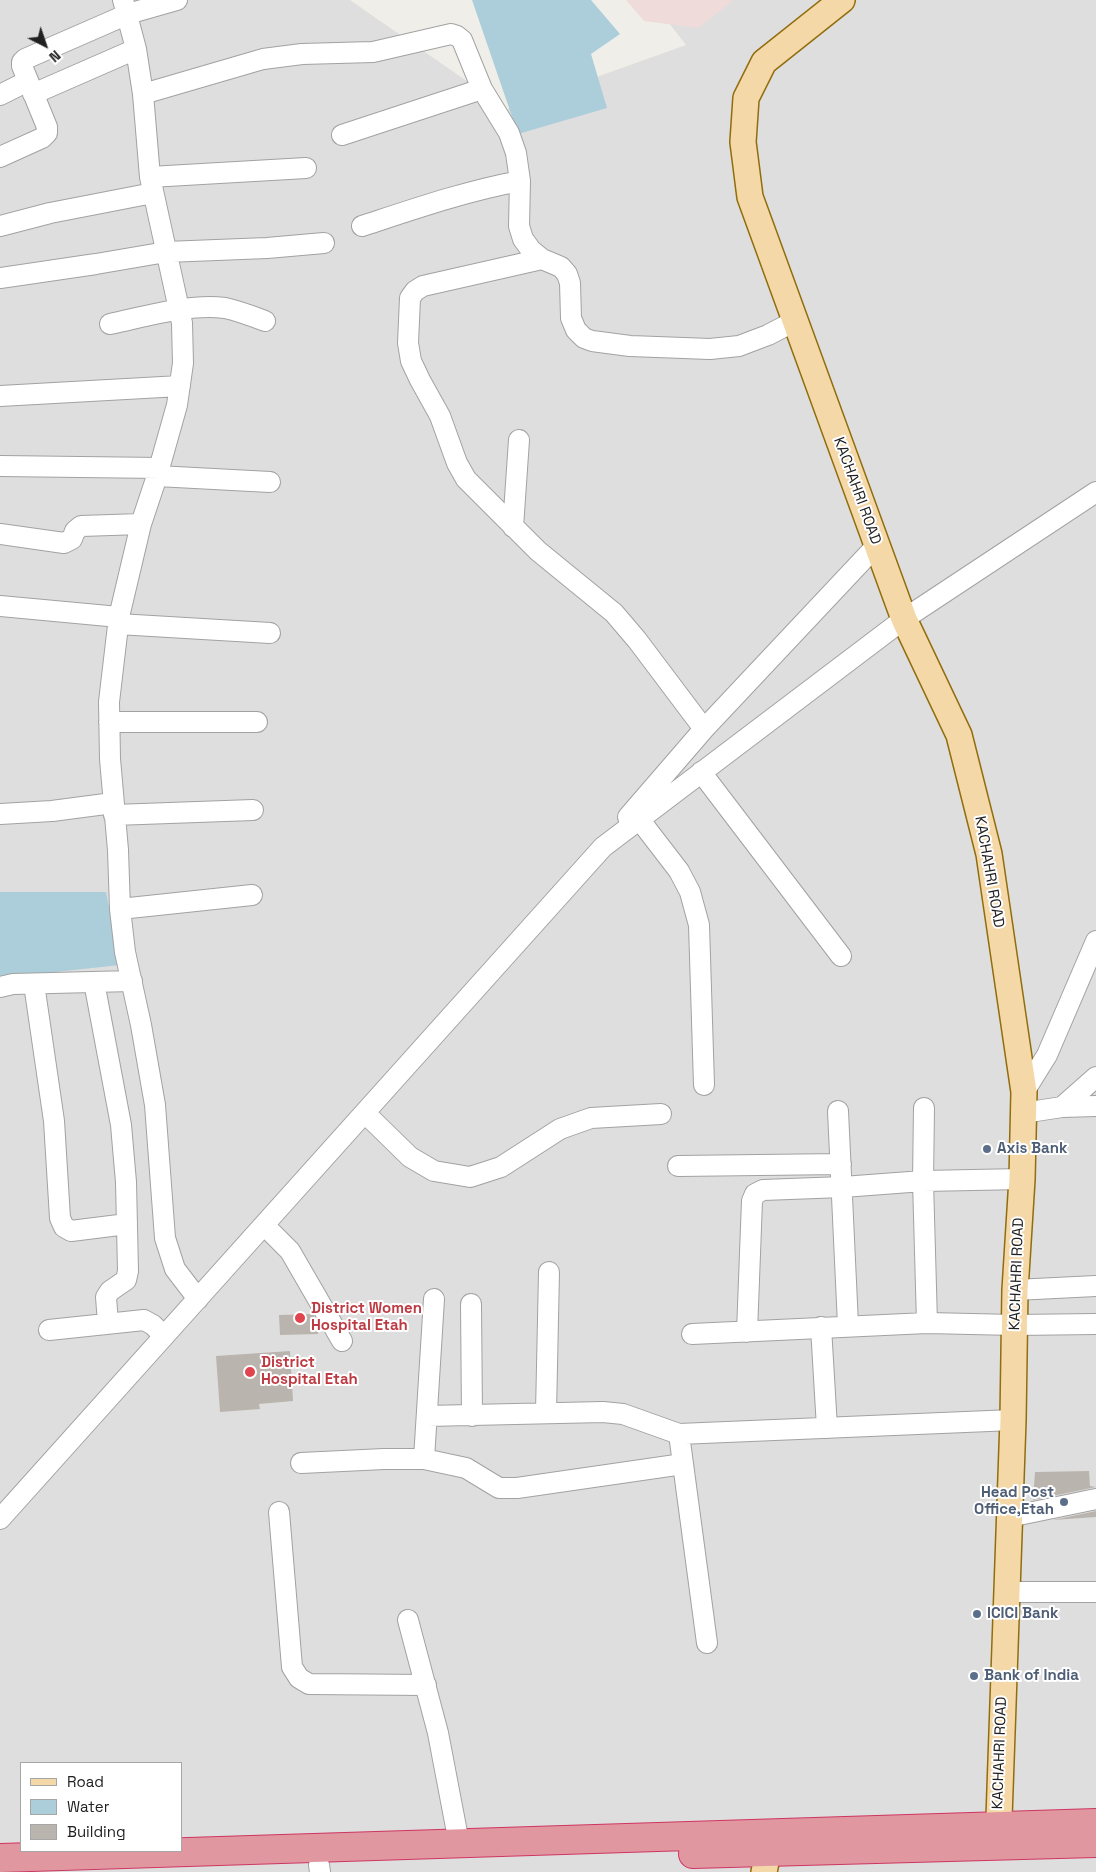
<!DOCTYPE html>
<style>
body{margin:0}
#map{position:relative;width:1096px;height:1872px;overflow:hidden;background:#f0eee8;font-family:"Space Grotesk",sans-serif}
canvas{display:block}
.legend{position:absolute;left:20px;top:1762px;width:162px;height:90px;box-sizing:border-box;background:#fff;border:1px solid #a6a6a6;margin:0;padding:6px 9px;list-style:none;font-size:15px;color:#212121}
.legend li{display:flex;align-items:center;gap:10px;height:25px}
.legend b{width:25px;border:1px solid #a6a6a6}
.north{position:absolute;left:20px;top:20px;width:50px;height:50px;-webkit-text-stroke:4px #fff;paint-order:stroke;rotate:139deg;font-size:14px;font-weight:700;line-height:20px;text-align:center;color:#212121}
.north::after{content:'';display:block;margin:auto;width:18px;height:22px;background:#212121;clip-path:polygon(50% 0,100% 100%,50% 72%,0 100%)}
</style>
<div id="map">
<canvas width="1096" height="1872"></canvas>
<ul class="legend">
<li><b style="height:6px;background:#f5d8a8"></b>Road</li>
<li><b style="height:14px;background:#accdda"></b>Water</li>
<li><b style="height:14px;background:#bab4ae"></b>Building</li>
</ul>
<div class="north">N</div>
</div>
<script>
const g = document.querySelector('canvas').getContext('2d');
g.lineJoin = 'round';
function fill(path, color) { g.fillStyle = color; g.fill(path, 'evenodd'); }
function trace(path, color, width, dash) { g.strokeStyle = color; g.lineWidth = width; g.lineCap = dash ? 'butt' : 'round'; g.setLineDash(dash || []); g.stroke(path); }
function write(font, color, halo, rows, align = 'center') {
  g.font = font + ' "Space Grotesk",sans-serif'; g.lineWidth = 4; g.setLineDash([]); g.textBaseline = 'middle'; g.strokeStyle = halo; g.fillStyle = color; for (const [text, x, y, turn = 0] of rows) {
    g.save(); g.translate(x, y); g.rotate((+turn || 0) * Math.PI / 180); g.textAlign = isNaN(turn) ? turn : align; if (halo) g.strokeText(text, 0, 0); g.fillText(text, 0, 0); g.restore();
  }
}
const residential = new Path2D(`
 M0 0H350L507 109 686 45 651 0H1096V1872H0ZM21 1763H181V1851H21Z`);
const commercial = new Path2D(`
 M626 0H734L698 28 644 21Z`);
const water = new Path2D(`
 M472 0H591L620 34 591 54 607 108 518 134Z
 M0 892H106L120 965 0 978Z`);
const building = new Path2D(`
 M313 1314 317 1322 318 1334 280 1335 279 1315Z
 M290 1351 293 1401 259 1404 260 1409 220 1412 216 1356Z
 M1089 1471 1090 1486 1096 1487 1033 1500 1035 1472Z
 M1096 1511V1517L1053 1520Z`);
const minor = new Path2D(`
 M123 0 136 49 143 94 150 177 182 323 183 363 177 405 157 476 141 524 119 617 109 702 110 759 118 850 120 909 125 952 141 1025 155 1105 165 1238 175 1269 198 1299
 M33 94 136 49
 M143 94 263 59 302 54 373 52 451 34 457 36 462 40 482 89 509 133 516 153 520 181 519 226 523 239 531 250 542 259 561 267 567 274 570 283 571 318 576 330 584 338 592 341 630 346 710 349 739 346 768 335 795 321
 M0 95 28 81
 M342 135 482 89
 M0 157 42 138 47 133V127L22 66V62L25 59 128 14 177 0
 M150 177 306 168
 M0 226 50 213 153 193
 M362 226C414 209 466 191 520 181
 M542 259 423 286 415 291 410 298 408 343 411 361 420 380 440 416 457 463 466 479 538 551 614 613 637 640 704 729
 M0 278 96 264 166 252 267 248 324 243
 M110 324C144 317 190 303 225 308 239 311 252 316 265 321
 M0 396 180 386
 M0 466 160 468
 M157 476 270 482
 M513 527 519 440
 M0 534 64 543 72 539 75 531 81 526 141 524
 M0 606 119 617
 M118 624 270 633
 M109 722H257
 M701 772 841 956
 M0 814 52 811 113 803
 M114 815 253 810
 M628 817 704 729 877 545
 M639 819 679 871 690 892 699 925 704 1085
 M120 909 252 895
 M94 982 121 1125 126 1182 128 1271 126 1280 110 1291 106 1297 108 1323
 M34 984 54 1121 60 1218 64 1227 71 1231 127 1224
 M0 987 13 984 132 981
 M1024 1092 1047 1055 1096 941
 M1062 1107 1096 1077
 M924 1108 923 1181 927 1323
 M838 1111 848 1325
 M365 1113 410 1157 434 1171 470 1177 501 1167 560 1129 591 1118 661 1114
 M1023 1113 1062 1107 1096 1106
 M678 1166 841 1164
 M264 1225 290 1251 342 1341
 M1015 1290 1096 1286
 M471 1304 472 1416
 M821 1327 827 1428
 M49 1330 144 1320 153 1325 164 1336
 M747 1332 752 1201 755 1194 763 1190 843 1187 923 1181 1022 1179
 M692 1334 927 1323 1015 1325 1096 1324
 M546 1413 549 1272
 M427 1416 603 1412 623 1414 679 1434 1013 1420
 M679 1434 707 1643
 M424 1459 434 1299
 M301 1463 384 1459H424L466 1468 499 1488H517L683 1464
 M279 1512 292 1667 299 1678 309 1684 426 1685
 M1009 1517 1096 1499
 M0 1519 603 847 904 619 1096 492
 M1006 1592H1096
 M408 1620 438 1733 459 1843
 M319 1865 320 1872`);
const major = new Path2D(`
 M842 0 764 62 746 98 743 142 750 197 904 619 959 735 989 854 1024 1092 1022 1179 1015 1290 1013 1420 998 1846
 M764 1872 772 1833`);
const highway = new Path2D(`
 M693 1854 1096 1843
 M0 1858 1096 1823`);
const markers = [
 [987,1149,5,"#5c6f8a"],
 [300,1318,6,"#e0444e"],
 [250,1372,6,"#e0444e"],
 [1064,1502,5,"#5c6f8a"],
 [977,1614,5,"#5c6f8a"],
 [974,1676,5,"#5c6f8a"]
];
const streetNames = [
 ["KACHAHRI ROAD",857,491,70],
 ["KACHAHRI ROAD",989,872,80],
 ["KACHAHRI ROAD",1017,1274,-88],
 ["KACHAHRI ROAD",1000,1753,-88]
];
const serviceNames = [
 ["Axis Bank",997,1149],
 ["Head Post",1054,1493,"right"],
 ["Office,Etah",1054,1510,"right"],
 ["ICICI Bank",987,1614],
 ["Bank of India",984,1676]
];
const healthNames = [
 ["District Women",311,1309],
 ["Hospital Etah",311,1326],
 ["District",261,1363],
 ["Hospital Etah",261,1380]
];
fill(residential, '#dfdede');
fill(commercial, '#efdbd9');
fill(water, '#accdda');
fill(building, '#bab4ae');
trace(minor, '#a2a2a2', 22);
trace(major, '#916d0c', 28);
trace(highway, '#cd3661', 30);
trace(minor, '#fff', 20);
trace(major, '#f5d8a8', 25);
trace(highway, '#e197a0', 28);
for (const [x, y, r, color] of markers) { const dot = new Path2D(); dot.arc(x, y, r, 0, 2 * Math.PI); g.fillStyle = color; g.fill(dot); trace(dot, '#fff', 2); }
write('15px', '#212121', '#fff', streetNames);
write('bold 15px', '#4e5e75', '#fff', serviceNames, 'left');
write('bold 15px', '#be3a42', '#fff', healthNames, 'left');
</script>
